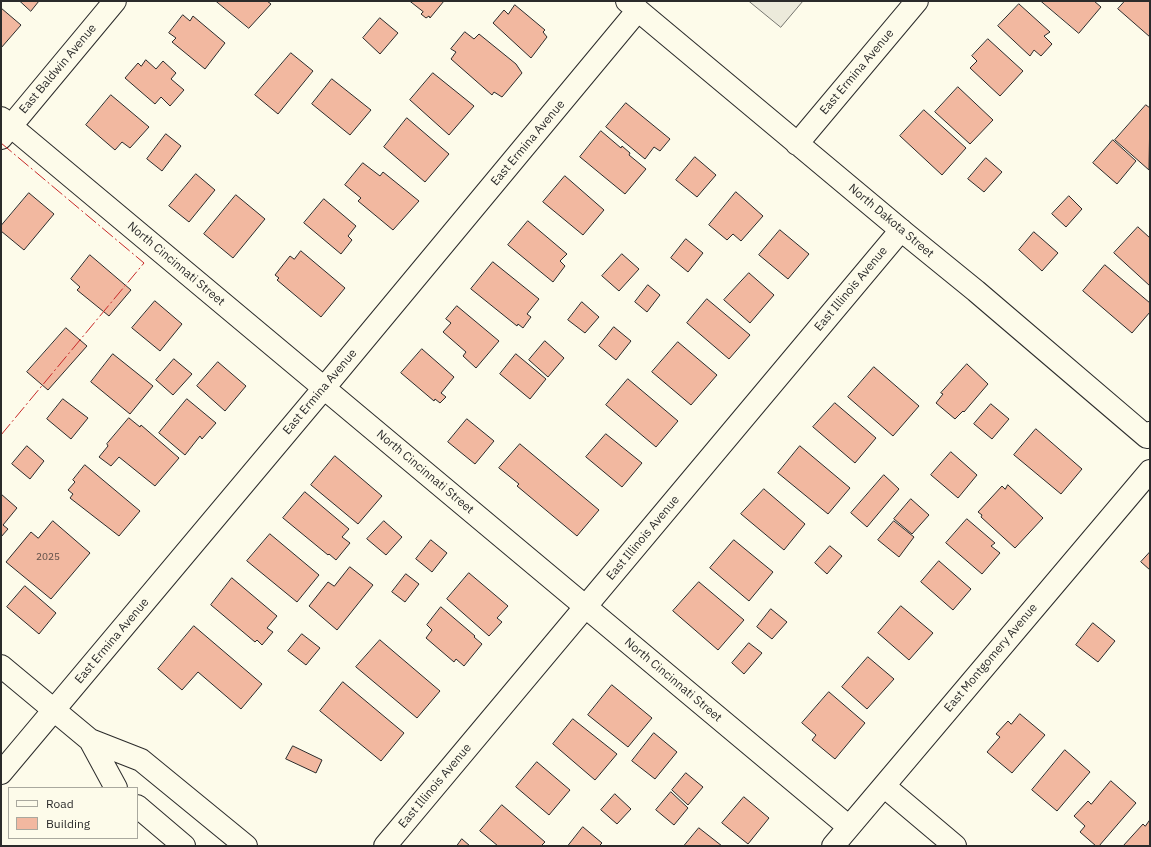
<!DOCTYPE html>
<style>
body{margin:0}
#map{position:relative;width:1151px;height:847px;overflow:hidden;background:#fdfbea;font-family:"IBM Plex Sans",sans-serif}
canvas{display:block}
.frame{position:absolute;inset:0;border:2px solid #2b2b2b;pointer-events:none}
.legend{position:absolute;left:8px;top:787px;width:130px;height:52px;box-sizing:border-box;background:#fdfbea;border:1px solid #a9a89e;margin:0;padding:5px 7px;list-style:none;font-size:12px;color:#2b2b2b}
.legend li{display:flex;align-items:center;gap:8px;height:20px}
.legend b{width:20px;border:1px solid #a9a89e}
</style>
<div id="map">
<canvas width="1151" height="847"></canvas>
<div class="frame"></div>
<ul class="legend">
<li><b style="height:5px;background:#fdfbea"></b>Road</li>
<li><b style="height:11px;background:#f2b8a0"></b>Building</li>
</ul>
</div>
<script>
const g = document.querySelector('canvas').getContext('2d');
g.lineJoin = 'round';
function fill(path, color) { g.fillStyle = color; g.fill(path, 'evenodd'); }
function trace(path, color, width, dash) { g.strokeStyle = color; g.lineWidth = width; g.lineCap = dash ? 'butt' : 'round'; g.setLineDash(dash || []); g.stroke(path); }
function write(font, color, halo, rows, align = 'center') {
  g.font = font + ' "IBM Plex Sans",sans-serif'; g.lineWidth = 3; g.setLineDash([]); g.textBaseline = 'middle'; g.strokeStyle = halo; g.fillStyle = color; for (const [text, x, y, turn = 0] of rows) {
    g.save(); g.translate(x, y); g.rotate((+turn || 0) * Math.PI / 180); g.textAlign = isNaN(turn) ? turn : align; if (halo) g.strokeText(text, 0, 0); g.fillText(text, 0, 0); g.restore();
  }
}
const parking = new Path2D(`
 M749 1H803L781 27Z`);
const building = new Path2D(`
 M20 1H39L31 11Z
 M216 1H267L271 4 249 28Z
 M410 1H444L430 18 429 16 426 18 421 14 423 12Z
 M1041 1H1094L1101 7 1079 33Z
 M1125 1H1150V37L1118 9Z
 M1019 4 1050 32 1044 36 1052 44 1041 56 1034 50 1030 56 998 26Z
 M515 5 545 30 543 32 547 37 531 58 493 23 504 10 508 14Z
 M1 8 21 25 1 48Z
 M183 15 190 21 193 16 225 43 205 69 172 42 176 38 169 33Z
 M380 18 398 33 380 54 363 38Z
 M465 32 474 39 479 34 516 64 522 73 502 97 494 92 492 95 451 59 456 52 451 49Z
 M988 39 1023 71 1000 96 970 68 977 61 972 56Z
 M291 53 313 71 278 114 255 95Z
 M146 60 156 69 163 61 176 73 171 79 184 90 170 106 161 97 155 104 125 78 138 63 141 66Z
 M433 73 474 106 449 135 410 100Z
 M332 79 371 110 350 135 312 104Z
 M958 87 993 120 970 144 935 112Z
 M111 95 149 127 130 148 122 142 115 150 86 125Z
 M626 103 670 139 660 151 654 147 645 159 606 127Z
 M1146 105 1150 108 1149 170 1115 140Z
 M924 110 966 148 942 175 900 136Z
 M407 118 449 154 425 182 384 147Z
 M601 131 621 148 622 146 630 153 629 155 646 169 625 194 580 157Z
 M166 134 181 146 162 171 147 159Z
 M1113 140 1136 161 1117 184 1093 163Z
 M695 157 716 175 697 197 676 180Z
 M986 158 1002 172 984 192 968 179Z
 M363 163 380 176 383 172 419 201 393 230 358 201 361 198 345 185Z
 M196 174 215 190 189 222 169 206Z
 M565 176 604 210 583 235 543 202Z
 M736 192 763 216 741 241 733 234 727 240 709 225Z
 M29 193 54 214 24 250 1 231V226Z
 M236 195 265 219 233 258 204 234Z
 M1069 196 1082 209 1066 227 1052 214Z
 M324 199 356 226 348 236 352 240 341 254 304 223Z
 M528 221 567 254 560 261 565 266 553 282 508 245Z
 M1138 227 1150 238V286L1114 253Z
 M780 230 809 254 788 279 759 255Z
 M1034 232 1058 253 1042 271 1019 250Z
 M686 239 703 253 688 272 671 258Z
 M301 251 345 288 321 317 277 280 279 278 275 275 290 256 294 259Z
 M622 254 639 269 619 291 602 276Z
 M90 255 131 290 109 316 77 290 80 287 71 279Z
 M493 262 539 299 527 314 531 317 523 328 518 324 517 326 471 289Z
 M1105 265 1150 303V312L1132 333 1083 291Z
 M749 273 774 295 750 323 724 300Z
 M648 285 660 295 647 312 635 302Z
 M707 299 750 335 729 359 687 323Z
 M155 301 182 324 160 351 132 328Z
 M582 302 599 317 585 333 568 320Z
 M457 306 499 341 476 368 463 356 466 352 443 332 451 323 446 319Z
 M614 327 631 341 616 360 599 346Z
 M66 328 87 346 48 390 27 372Z
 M545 341 564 358 548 377 529 360Z
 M678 342 717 375 691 405 652 372Z
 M422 349 454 377 441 393 446 397 440 403 435 399 434 401 401 373Z
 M113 354 153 386 130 414 91 382Z
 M516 354 546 379 530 399 500 374Z
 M174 359 192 374 173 395 156 380Z
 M218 362 246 386 225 411 197 386Z
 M967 364 988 384 964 412 963 411 955 419 936 403 943 394 941 393Z
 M874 367 919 406 893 436 848 397Z
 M628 379 678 421 656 447 606 405Z
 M63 399 88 418 71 439 47 419Z
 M187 399 216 423 202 439 200 436 185 455 159 433Z
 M835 403 876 438 855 463 813 427Z
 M991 404 1009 419 992 439 974 424Z
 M129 418 140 427 141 425 179 458 155 486 119 457 111 466 99 457 108 446 107 444Z
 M467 419 494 441 475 464 448 442Z
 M1036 429 1082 469 1061 494 1014 455Z
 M606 434 642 463 622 487 586 457Z
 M520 444 599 510 577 536 517 486 519 484 499 468Z
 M27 446 44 461 30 479 12 464Z
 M800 446 850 488 828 514 778 473Z
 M951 452 977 475 958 498 931 475Z
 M335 456 382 496 358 524 311 485Z
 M85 465 140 511 119 536 70 498 73 494 68 490 75 482 73 480Z
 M884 475 899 489 867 527 851 513Z
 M1008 485 1043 518 1015 548 981 517 982 515 978 512 1002 486 1005 489Z
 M764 489 805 524 784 550 741 514Z
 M305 492 349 529 342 537 350 543 336 560 329 554 328 555 283 518Z
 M1 494 17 508 3 525 8 529 1 537Z
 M911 499 929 515 912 534 894 519Z
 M967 519 995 543 991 546 1000 553 982 574 946 543Z
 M53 521 90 553 51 599 6 562 31 532 38 538Z
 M384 521 402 537 386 555 367 539Z
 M894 521 914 537 899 557 878 540Z
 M270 534 319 575 297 602 247 561Z
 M431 540 447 553 432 572 416 559Z
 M734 540 773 572 749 601 710 568Z
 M830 546 842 556 827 574 815 563Z
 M1150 552V570L1141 562Z
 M939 561 971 589 953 610 921 582Z
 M350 567 373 585 337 630 309 606 328 582 334 586Z
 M469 573 508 606 497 618 502 622 489 636 447 599Z
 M406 574 419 584 405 602 392 592Z
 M232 578 277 616 267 628 273 632 262 645 257 640 255 642 211 605Z
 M699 582 744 620 718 650 673 611Z
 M25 586 56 613 39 634 7 607Z
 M901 606 933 633 909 660 878 633Z
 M441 607 475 636 474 637 482 644 464 666 456 659 454 662 426 638 432 630 427 625Z
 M771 609 787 622 772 639 757 627Z
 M1093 623 1115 641 1098 662 1076 645Z
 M194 626 262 684 241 709 198 672 182 690 158 669Z
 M302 634 320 648 306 665 288 651Z
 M380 640 440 691 417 718 356 667Z
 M749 643 762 653 744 674 732 663Z
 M868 657 894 679 867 709 842 687Z
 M343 682 404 733 381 761 320 711Z
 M612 685 652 718 628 747 588 715Z
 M829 692 865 723 835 759 812 740 816 735 802 723Z
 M1020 714 1045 735 1012 773 987 752 1000 737 996 734 1008 721 1011 724Z
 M573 719 617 754 595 780 553 744Z
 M654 733 677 752 655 779 632 761Z
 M293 746 322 760 316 773 286 759Z
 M1065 750 1090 772 1057 811 1032 790Z
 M537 762 570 790 549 815 516 787Z
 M686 773 703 787 688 805 672 790Z
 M1111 781 1136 803 1099 846H1096L1080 832 1085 826 1074 816 1088 801 1091 804Z
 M671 792 688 808 674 825 656 810Z
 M615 794 631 809 617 824 601 810Z
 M744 797 769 818 748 844 722 823Z
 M502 805 545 842 541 846H498L480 831Z
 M1150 820V846H1123L1143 824 1145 826Z
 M583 827 602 843 599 846H568Z
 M699 828 722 846H684Z
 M462 839 470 846H457Z`);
const minor = new Path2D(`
 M627 1 901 230
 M1 118 849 827
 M1 138 115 1
 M797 144 917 1
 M1 773 324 388 638 10
 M884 786 955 846
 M833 846 1150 471`);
const tertiary = new Path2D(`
 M385 846 901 230 976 291 1147 437 1150 433`);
const primary = new Path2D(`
 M1 666 90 740 116 788
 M90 740 141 760 246 846
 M137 806 184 846`);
const power = new Path2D(`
 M1 143 144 263 1 435`);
const numberNames = [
 ["2025",48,557]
];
const streetNames = [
 ["East Baldwin Avenue",58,69,-50],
 ["East Ermina Avenue",857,72,-50],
 ["East Ermina Avenue",528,143,-50],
 ["North Dakota Street",891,221,40],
 ["North Cincinnati Street",176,264,40],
 ["East Illinois Avenue",851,289,-50],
 ["East Ermina Avenue",320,392,-50],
 ["North Cincinnati Street",425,472,40],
 ["East Illinois Avenue",643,538,-50],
 ["East Ermina Avenue",112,641,-50],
 ["East Montgomery Avenue",991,658,-50],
 ["North Cincinnati Street",673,680,40],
 ["East Illinois Avenue",435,786,-50]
];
fill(parking, '#eceadb');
trace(parking, '#74746e', 1);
fill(building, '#f2b8a0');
trace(building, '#2b2b2b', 1);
trace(minor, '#2b2b2b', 24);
trace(tertiary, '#2b2b2b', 24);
trace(primary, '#2b2b2b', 24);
trace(minor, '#fdfbea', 22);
trace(tertiary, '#fdfbea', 22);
trace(primary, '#fdfbea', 22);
trace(power, '#c62828', 1, [14, 3, 2, 3]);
write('10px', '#5d4e48', null, numberNames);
write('12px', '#2b2b2b', '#fdfbea', streetNames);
</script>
